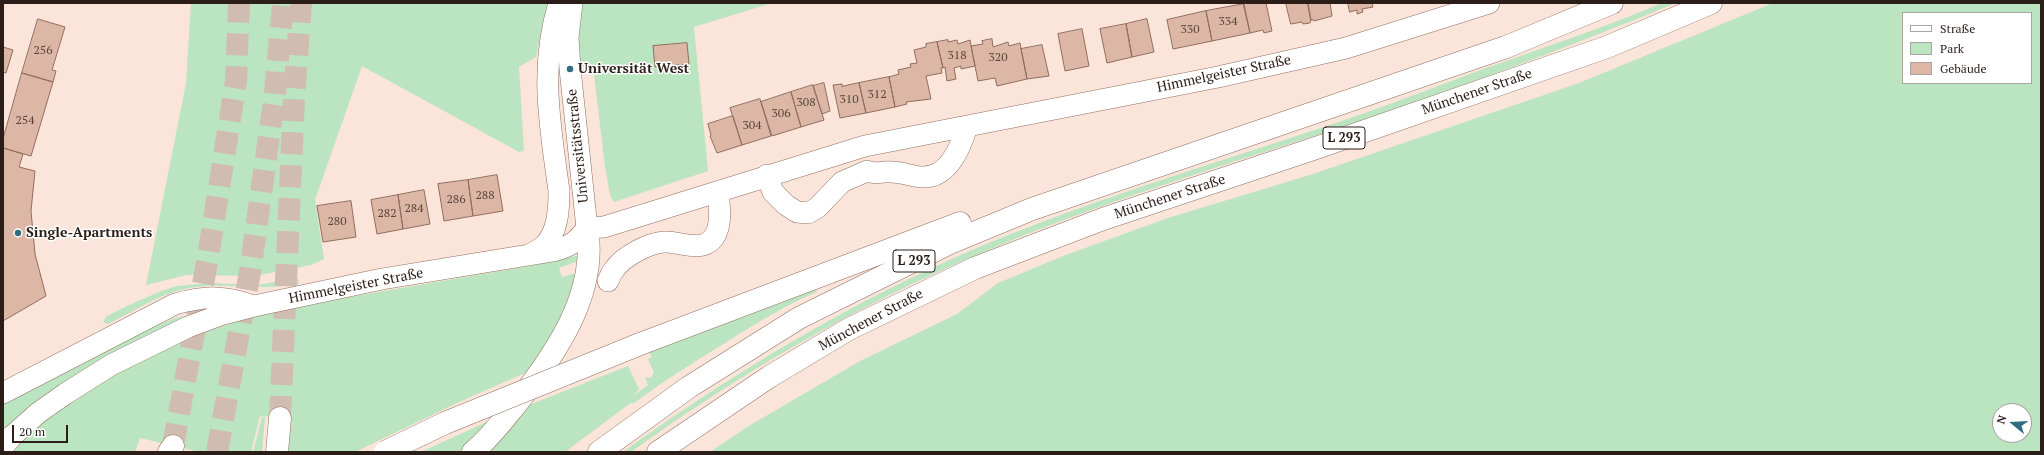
<!DOCTYPE html>
<meta charset="utf-8">
<style>
body{margin:0}
#map{position:relative;width:2044px;height:455px;overflow:hidden;background:#fbe4d9;font-family:"PT Serif",serif}
canvas{display:block}
.frame{position:absolute;inset:0;border:4px solid #2b1d17;pointer-events:none}
.legend{position:absolute;left:1902px;top:12px;width:130px;height:72px;box-sizing:border-box;background:#fff;border:1px solid #aaa5a2;margin:0;padding:5px 7px;list-style:none;font-size:12px;color:#2b1d17}
.legend li{display:flex;align-items:center;gap:8px;height:20px}
.legend b{width:20px;border:1px solid #aaa5a2}
.north{position:absolute;left:1992px;top:403px;width:40px;height:40px;box-sizing:border-box;background:#fff;border:1px solid #aaa5a2;border-radius:50%;rotate:288deg;font-size:11px;font-weight:700;line-height:16px;text-align:center;color:#2b1d17}
.north::after{content:'';display:block;margin:auto;width:14px;height:18px;background:#2d6e81;clip-path:polygon(50% 0,100% 100%,50% 72%,0 100%)}
.scale{position:absolute;left:12px;top:425px;width:56px;height:18px;box-sizing:border-box;border:2px solid #2b1d17;border-top:0;padding-left:5px;font-size:12px;line-height:14px;white-space:nowrap;color:#2b1d17;-webkit-text-stroke:3px #fff;paint-order:stroke}
</style>
<div id="map">
<canvas width="2044" height="455"></canvas>
<div class="frame"></div>
<ul class="legend">
<li><b style="height:5px;background:#fff"></b>Straße</li>
<li><b style="height:11px;background:#bae5c0"></b>Park</li>
<li><b style="height:11px;background:#ddb7a6"></b>Gebäude</li>
</ul>
<div class="north">N</div>
<div class="scale">20 m</div>
</div>
<script>
const g = document.querySelector('canvas').getContext('2d');
g.lineJoin = 'round';
function fill(path, color) { g.fillStyle = color; g.fill(path, 'evenodd'); }
function trace(path, color, width, dash) { g.strokeStyle = color; g.lineWidth = width; g.lineCap = dash ? 'butt' : 'round'; g.setLineDash(dash || []); g.stroke(path); }
function write(font, color, halo, rows, align = 'center') {
  g.font = font + ' "PT Serif",serif'; g.lineWidth = 3; g.setLineDash([]); g.textBaseline = 'middle'; g.strokeStyle = halo; g.fillStyle = color; for (const [text, x, y, turn = 0] of rows) {
    g.save(); g.translate(x, y); g.rotate((+turn || 0) * Math.PI / 180); g.textAlign = isNaN(turn) ? turn : align; if (halo) g.strokeText(text, 0, 0); g.fillText(text, 0, 0); g.restore();
  }
}
const green = new Path2D(`
 M191 3H548L536 57 519 67 524 151 519 152 362 66 315 200 324 259 311 265 255 276 186 275 146 285 186 83Z
 M576 3H772L694 27 708 171 614 202 610 195 605 167 593 66H579Z
 M1662 3H1676C1568 47 1458 89 1348 125 1222 166 1095 204 974 256 852 308 738 375 631 452H623C734 372 853 301 979 247 1091 200 1209 165 1324 127 1379 109 1432 88 1486 68 1545 47 1604 28 1662 3Z
 M1773 3H2041V452H710L747 427 860 361 957 314 998 283 1063 256 1168 218 1313 174 1579 83ZM1903 13H2031V83H1903ZM2000 411H2024V435H2000Z
 M575 256H578V261L559 268 562 277 577 273 571 294 563 314 534 369 457 403 355 452H287L290 418 260 416 251 452H200L140 438 135 452H10L19 442 66 403 113 374 190 336 252 317 338 299 535 265Z
 M294 278H298L299 284C264 291 229 283 195 287 160 292 138 310 108 324L103 322 107 316 127 306 161 291 177 286 209 283 259 285Z
 M816 289 817 292C785 305 757 323 728 341 696 361 663 381 633 404L632 402 565 452H481L524 407 628 366 639 389 633 396 648 385 645 377 651 378 654 373 648 359 652 357 649 352Z
 M195 314C122 347 62 377 3 433V401L117 343 175 318Z
 M262 417H265L262 452H253Z
 M491 420 460 452H421Z`);
const building = new Path2D(`
 M1266 3 1272 31 1264 33 1263 30 1250 33 1243 3Z
 M1286 3H1308L1311 20 1310 23 1303 24 1302 22 1291 24Z
 M1308 3H1330L1332 16 1314 21V20H1311Z
 M1348 3H1372L1373 7 1362 9 1363 12 1357 14V10L1350 12Z
 M1244 4 1250 33 1212 41 1206 11Z
 M1206 11 1212 41 1173 49 1167 20Z
 M38 19 65 27 52 70 56 71 53 82 22 73Z
 M1147 19 1154 52 1132 57 1126 24Z
 M1126 24 1132 57 1107 63 1100 29Z
 M1082 29 1089 66 1065 71 1058 34Z
 M992 39 993 47 1008 42 1009 46 1020 43 1027 79 997 86 995 78 978 81 971 46 983 44 982 41Z
 M948 40V42L957 40 958 44 970 40 975 66 961 69V66L954 68 956 79 947 81 945 67 943 68 937 42Z
 M937 42 943 68H941L942 73 926 76 931 99 906 102 907 104 895 107 889 77 899 74 898 70 911 67 910 64 917 63 914 50 926 47V44Z
 M687 43 689 64 655 67 653 46Z
 M1042 45 1049 76 1027 79 1021 49Z
 M3 47 13 50 6 73 3 72Z
 M22 73 53 82 31 156 3 148V139Z
 M889 77 895 107 866 113 859 83Z
 M824 83 830 111 822 114 813 86Z
 M859 83 866 113 840 118 833 85 842 84V86Z
 M813 85 824 120 801 127 791 92Z
 M791 92 801 127 772 136 761 102Z
 M760 99 771 136 742 145 730 108Z
 M733 116 742 145 717 153 710 136 711 135 708 124Z
 M3 148 23 154 19 167 35 171 31 211 35 254 46 296 3 321Z
 M497 175 503 211 473 216 468 180Z
 M468 180 473 216 444 221 438 184Z
 M424 190 430 224 403 229 398 195Z
 M398 195 403 229 377 234 371 200Z
 M351 201 356 237 323 242 317 206Z`);
const highwayTunnel = new Path2D(`
 M280 418 294 98 301 3
 M173 446 208 257 236 81 239 3
 M217 452 250 272 275 94 283 3`);
const minor = new Path2D(`
 M572 3 568 37 570 69 587 228
 M767 175 773 192 786 205 797 212 808 213 817 208 842 182 867 171C876 175 882 171 891 172 901 172 911 176 921 177 948 179 961 147 967 126
 M587 228 604 227 865 146 1218 77 1346 48 1489 3
 M529 255C534 252 541 249 545 245 558 231 559 209 559 191 550 125 539 69 559 3
 M608 281C610 277 611 273 614 270 622 257 651 241 667 242 678 242 691 248 703 245 724 238 720 209 718 193
 M3 393 175 304C204 296 225 295 253 306
 M10 438 38 413 65 394 111 365 188 327 223 314 254 306 382 279 553 251C569 247 577 242 587 228`);
const highway = new Path2D(`
 M640 344 960 223
 M3 446 10 438
 M169 452 173 446
 M277 452 280 418
 M473 452C490 438 504 419 518 402 556 353 598 293 587 228
 M599 452 689 387 799 318 952 242 1032 209 1506 47 1612 3
 M658 452 769 377 849 329 975 268 1103 219 1316 148 1607 47 1711 3`);
const highwayBridge = new Path2D(`
 M385 452 445 423 640 344`);
const markers = [
 [570,69,4,"#2d6e81"],
 [18,233,4,"#2d6e81"]
];
const numberNames = [
 ["334",1228,22],
 ["330",1190,30],
 ["256",43,51],
 ["318",957,56],
 ["320",998,58],
 ["312",877,95],
 ["310",849,100],
 ["308",806,103],
 ["306",781,114],
 ["254",25,121],
 ["304",752,126],
 ["288",485,196],
 ["286",456,200],
 ["284",414,209],
 ["282",387,214],
 ["280",337,222]
];
const shields = [
 [1344,138,42],
 [914,261,42]
];
const shieldNames = [
 ["L 293",1344,138],
 ["L 293",914,261]
];
const poiNames = [
 ["Universität West",578,69],
 ["Single-Apartments",26,233]
];
const streetNames = [
 ["Himmelgeister Straße",1224,74,-12],
 ["Münchener Straße",1477,92,-19],
 ["Universitätsstraße",578,146,-96],
 ["Münchener Straße",1170,197,-18],
 ["Himmelgeister Straße",356,286,-11],
 ["Münchener Straße",871,320,-28]
];
fill(green, '#bae5c0');
fill(building, '#ddb7a6');
trace(building, '#906d5e', 1);
trace(highwayTunnel, '#d1bcb2', 22, [22, 11]);
trace(minor, '#927060', 22);
trace(highway, '#927060', 23);
trace(minor, '#fff', 21);
trace(highway, '#fff', 22);
trace(highwayBridge, '#927060', 23, []);
trace(highwayBridge, '#fff', 22);
for (const [x, y, r, color] of markers) { const dot = new Path2D(); dot.arc(x, y, r, 0, 2 * Math.PI); g.fillStyle = color; g.fill(dot); trace(dot, '#fff', 1.5); }
write('12px', '#58443b', null, numberNames);
for (const [x, y, w] of shields) { const box = new Path2D(); box.roundRect(x - w / 2, y - 11, w, 22, 3); g.fillStyle = '#fff'; g.fill(box); trace(box, '#2b1d17', 1); }
write('bold 13px', '#2b1d17', null, shieldNames);
write('bold 14px', '#2b1d17', '#fff', poiNames, 'left');
write('14px', '#2b1d17', '#fff', streetNames);
</script>
